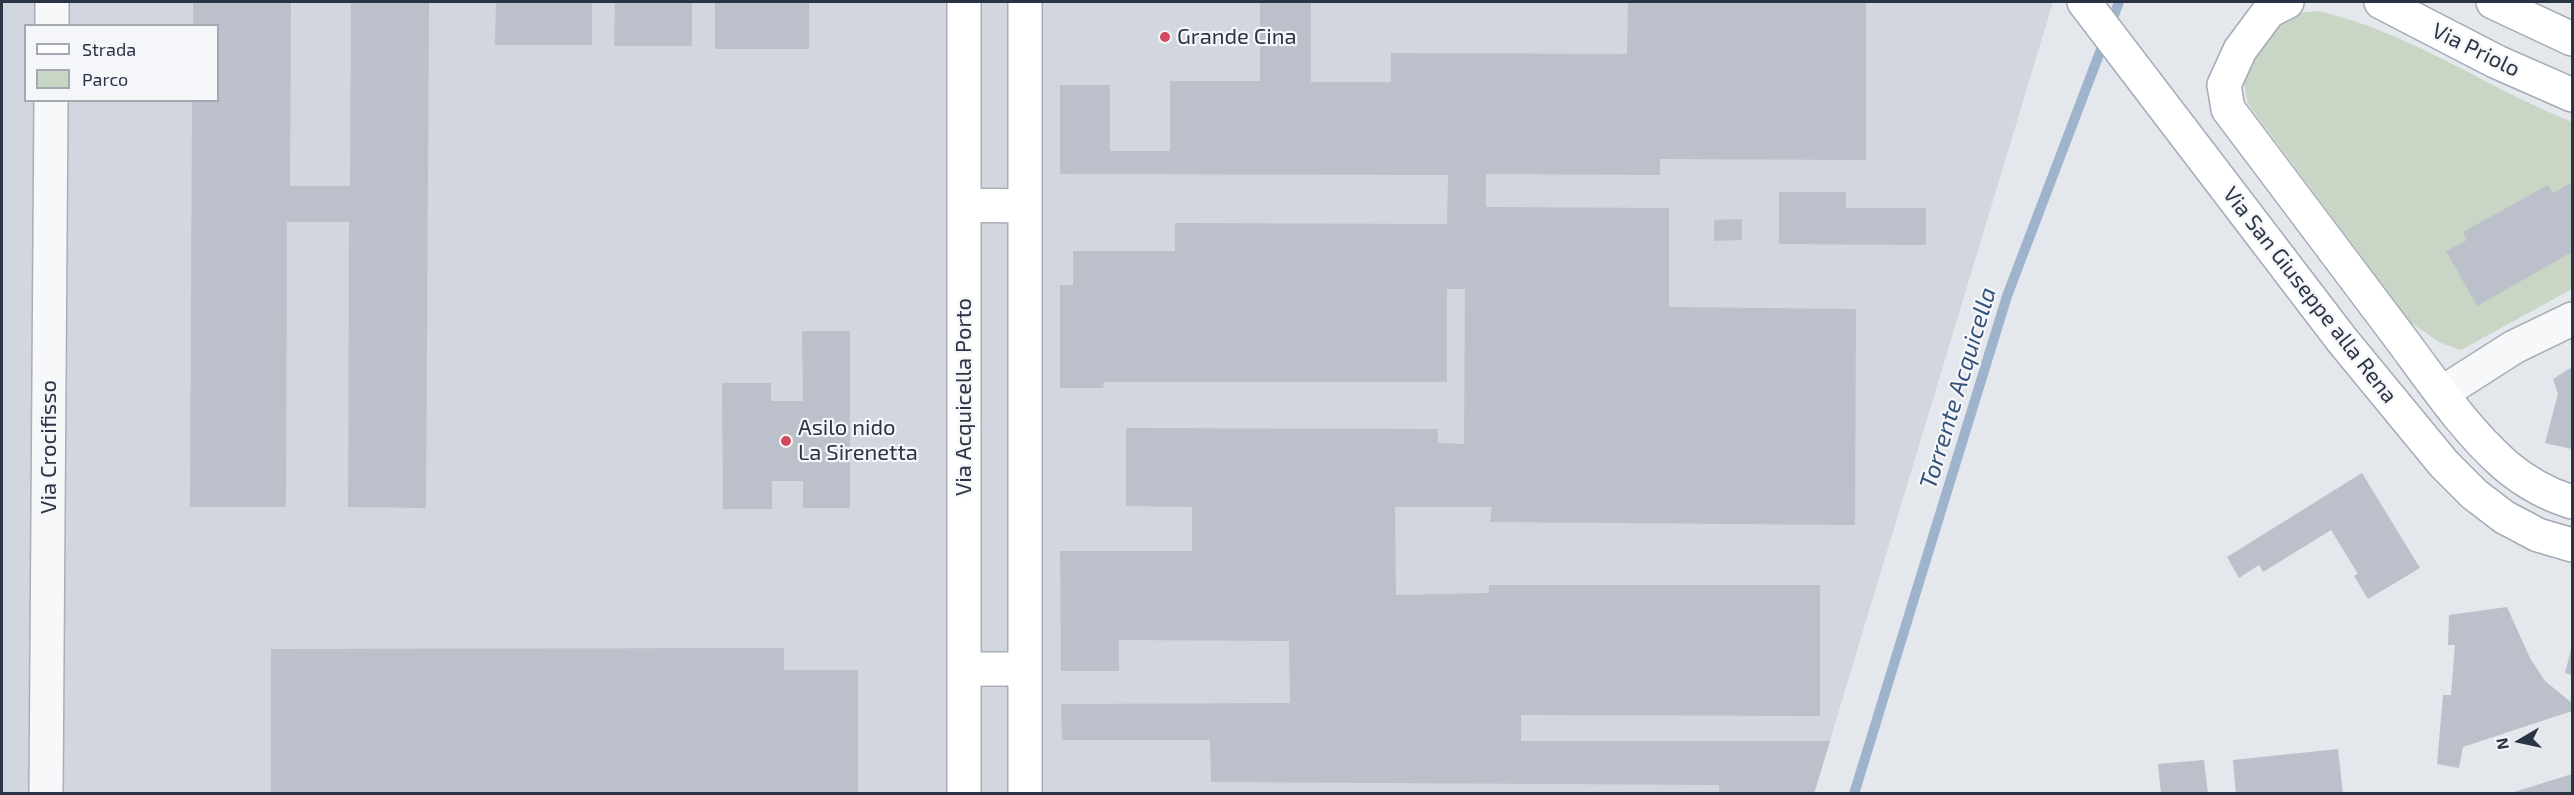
<!DOCTYPE html>
<style>
body{margin:0}
#map{position:relative;width:2574px;height:795px;overflow:hidden;background:#e4e7ec;font-family:"Exo 2",sans-serif}
canvas{display:block}
.frame{position:absolute;inset:0;border:3px solid #2b3445;pointer-events:none}
.legend{position:absolute;left:24px;top:24px;width:195px;height:78px;box-sizing:border-box;background:#f4f6f9;border:2px solid #a4a8b1;margin:0;padding:8px 10px;list-style:none;font-size:18px;color:#2b3445}
.legend li{display:flex;align-items:center;gap:12px;height:30px}
.legend b{width:30px;border:2px solid #a4a8b1}
.north{position:absolute;left:2490px;top:711px;width:60px;height:60px;-webkit-text-stroke:4px #f4f6f9;paint-order:stroke;rotate:261deg;font-size:16px;font-weight:700;line-height:24px;text-align:center;color:#2b3445}
.north::after{content:'';display:block;margin:auto;width:21px;height:27px;background:#2b3445;clip-path:polygon(50% 0,100% 100%,50% 72%,0 100%)}
</style>
<div id="map">
<canvas width="2574" height="795"></canvas>
<div class="frame"></div>
<ul class="legend">
<li><b style="height:8px;background:#fff"></b>Strada</li>
<li><b style="height:16px;background:#c9d6c5"></b>Parco</li>
</ul>
<div class="north">N</div>
</div>
<script>
const g = document.querySelector('canvas').getContext('2d');
g.lineJoin = 'round';
function fill(path, color) { g.fillStyle = color; g.fill(path, 'evenodd'); }
function trace(path, color, width, dash) { g.strokeStyle = color; g.lineWidth = width; g.lineCap = dash ? 'butt' : 'round'; g.setLineDash(dash || []); g.stroke(path); }
function write(font, color, halo, rows, align = 'center') {
  g.font = font + ' "Exo 2",sans-serif'; g.lineWidth = 4.5; g.setLineDash([]); g.textBaseline = 'middle'; g.strokeStyle = halo; g.fillStyle = color; for (const [text, x, y, turn = 0] of rows) {
    g.save(); g.translate(x, y); g.rotate((+turn || 0) * Math.PI / 180); g.textAlign = isNaN(turn) ? turn : align; if (halo) g.strokeText(text, 0, 0); g.fillText(text, 0, 0); g.restore();
  }
}
const built = new Path2D(`
 M2 2H2053L1814 793 2 794ZM26 26H218V100H26Z`);
const green = new Path2D(`
 M2318 11C2408 31 2487 88 2572 122V289L2461 350 2441 343 2411 323 2248 104 2242 75 2263 35 2297 13Z`);
const stream = new Path2D(`
 M1854 794 2007 296 2119 2`);
const building = new Path2D(`
 M193 2H291L290 186H350L351 2H429L426 508 348 507 349 222H287L286 507H190L192 100H218V26H193Z
 M496 2H592V45H495Z
 M615 2H692V46H614Z
 M715 2H809V49H715Z
 M1260 2H1311V82H1391V53L1627 54 1628 2H1866V160L1660 159V175L1486 174V207L1669 208V307L1856 309 1855 525 1490 522 1492 507H1395L1396 595 1489 593V585H1820V716L1521 715V741H1830L1814 794H1719V785L1211 782 1210 740H1062L1061 704 1290 703 1289 641 1119 640V671H1061L1060 551H1192V507L1126 506V428L1438 429V443L1464 444 1465 289H1447V382H1104L1103 388H1060V285H1073V251H1175V223L1447 224 1448 175 1060 174V85H1110V151H1170V81H1260Z
 M2572 182V252L2477 306 2446 251 2467 240 2463 232 2548 185 2553 193Z
 M1779 192H1846V208H1926V245L1779 244Z
 M1742 219V240L1714 241V220Z
 M802 331H850V508H803V481H772V509H723L722 383H771V401H803Z
 M2572 367V449L2545 443 2558 394 2553 379Z
 M2362 473 2420 568 2368 599 2354 576 2358 574 2331 530 2263 572 2259 565 2239 578 2227 557Z
 M2507 607 2530 658 2545 681 2572 703V711L2463 747 2459 768 2437 764 2443 695H2451L2455 645H2448L2449 615Z
 M2572 646V675L2565 673Z
 M784 648V670H858V794H271V649Z
 M2338 749 2343 794H2236L2233 760Z
 M2204 760 2208 794H2161L2158 764Z
 M2572 774V794H2511V793Z`);
const street = new Path2D(`
 M52 26V2
 M2442 393 2514 347 2572 319
 M46 794 51 100`);
const secondary = new Path2D(`
 M964 2V794
 M1025 2V794
 M964 205 1025 206
 M964 669H1025`);
const primary = new Path2D(`
 M2084 2 2342 340 2444 464 2474 494 2504 517 2538 535 2572 545
 M2287 2 2269 11 2240 50 2224 85 2228 109C2284 183 2340 257 2395 331 2429 376 2462 427 2505 465 2524 481 2549 495 2572 502
 M2381 2 2497 62 2572 95
 M2493 2 2572 39`);
const markers = [
 [1165,37,6,"#d1495b"],
 [786,441,6,"#d1495b"]
];
const poiNames = [
 ["Grande Cina",1177,37],
 ["Asilo nido",798,428],
 ["La Sirenetta",798,453]
];
const streetNames = [
 ["Via Priolo",2476,50,26],
 ["Via San Giuseppe alla Rena",2310,295,52],
 ["Via Acquicella Porto",964,397,-90],
 ["Via Crocifisso",49,447,-90]
];
const waterNames = [
 ["Torrente Acquicella",1958,388,-73]
];
fill(built, '#d2d6de');
fill(green, '#c9d6c5');
trace(stream, '#9fb4cc', 10);
fill(building, '#bbc0ca');
trace(street, '#a9aeb7', 36);
trace(secondary, '#a9aeb7', 36);
trace(primary, '#a3abb8', 36);
trace(street, '#f7f8fa', 33);
trace(secondary, '#fff', 33);
trace(primary, '#fff', 33);
for (const [x, y, r, color] of markers) { const dot = new Path2D(); dot.arc(x, y, r, 0, 2 * Math.PI); g.fillStyle = color; g.fill(dot); trace(dot, '#f4f6f9', 2); }
write('22px', '#2b3445', '#f4f6f9', poiNames, 'left');
write('22px', '#2b3445', '#f4f6f9', streetNames);
write('italic 24px', '#34527a', '#f4f6f9', waterNames);
</script>
